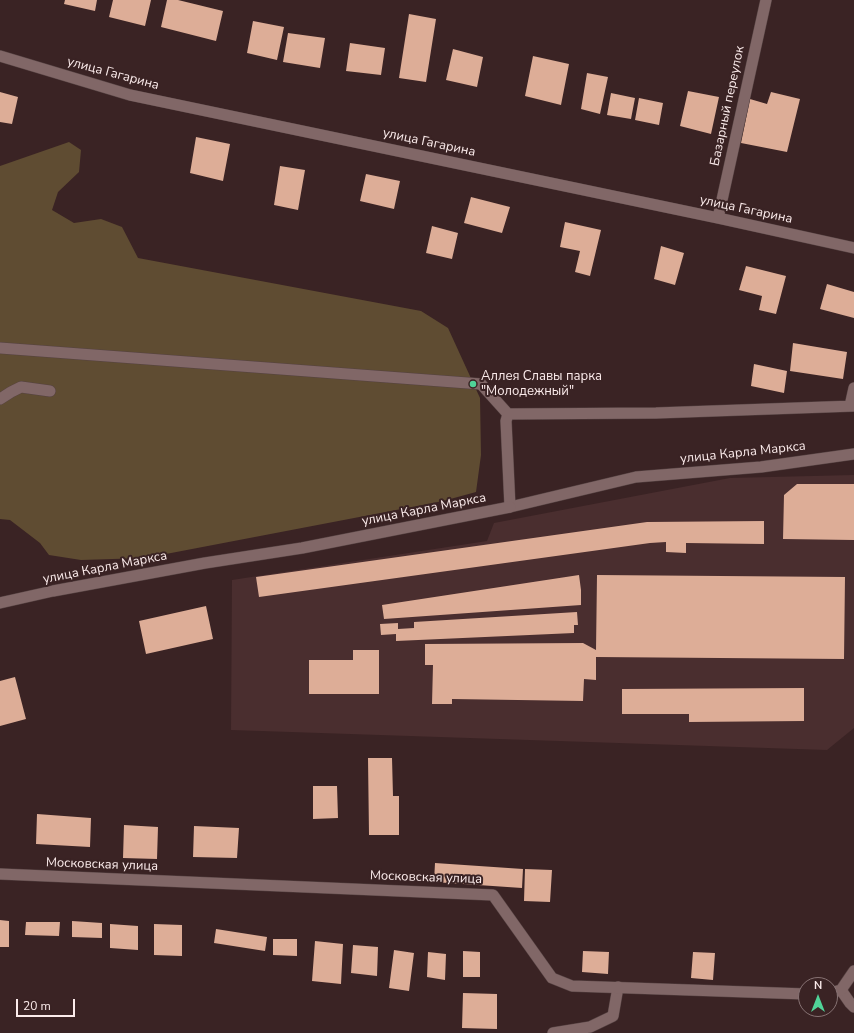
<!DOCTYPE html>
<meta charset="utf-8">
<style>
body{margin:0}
#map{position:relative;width:854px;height:1033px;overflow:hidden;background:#3a2324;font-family:"Nunito Sans",sans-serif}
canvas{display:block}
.north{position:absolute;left:798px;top:977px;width:40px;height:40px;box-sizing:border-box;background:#3a2324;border:1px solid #877374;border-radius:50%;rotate:0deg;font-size:11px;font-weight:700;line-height:16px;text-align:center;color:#fbebeb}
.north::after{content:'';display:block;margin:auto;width:14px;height:18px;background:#50d398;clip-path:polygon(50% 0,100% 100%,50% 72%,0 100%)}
.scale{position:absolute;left:16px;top:999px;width:59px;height:18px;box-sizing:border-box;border:2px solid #fbebeb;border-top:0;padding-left:5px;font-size:12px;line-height:14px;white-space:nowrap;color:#fbebeb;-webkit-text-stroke:3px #3a2324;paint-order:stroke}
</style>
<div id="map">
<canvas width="854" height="1033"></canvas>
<div class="north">N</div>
<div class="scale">20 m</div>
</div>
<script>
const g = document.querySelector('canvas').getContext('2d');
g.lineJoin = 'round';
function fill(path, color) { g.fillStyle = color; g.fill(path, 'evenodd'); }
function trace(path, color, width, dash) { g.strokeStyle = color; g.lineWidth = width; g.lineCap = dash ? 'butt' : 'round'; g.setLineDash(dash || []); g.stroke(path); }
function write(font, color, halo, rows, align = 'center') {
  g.font = font + ' "Nunito Sans",sans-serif'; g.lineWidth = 4; g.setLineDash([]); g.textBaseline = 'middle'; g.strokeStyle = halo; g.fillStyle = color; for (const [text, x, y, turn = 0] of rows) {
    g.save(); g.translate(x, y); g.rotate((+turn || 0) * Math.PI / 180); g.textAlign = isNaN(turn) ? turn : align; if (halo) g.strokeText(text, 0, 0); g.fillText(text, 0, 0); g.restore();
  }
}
const built = new Path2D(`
 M854 475V728L827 750 231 730 232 580 487 541 494 523 730 478Z`);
const green = new Path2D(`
 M69 142 81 150 79 172 58 192 52 210 74 223 101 219 122 227 138 258 421 311 448 328 480 398 481 455 476 492 443 501 145 558 81 560 49 555 40 543 10 520 0 519V166Z`);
const building = new Path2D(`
 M65 0H97L95 11 64 4Z
 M113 0H151L145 26 109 17Z
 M167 0H178L223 11 216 41 161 27Z
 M409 14 436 19 426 82 399 78Z
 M253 21 284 27 277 60 247 53Z
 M288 33 325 38 320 68 283 62Z
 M350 43 385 48 381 75 346 71Z
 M453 49 483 57 477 87 446 80Z
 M533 56 569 64 561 105 525 96Z
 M587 73 608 77 600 114 581 109Z
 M688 91 719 97 711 134 680 126Z
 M0 92 18 97 12 124 0 122Z
 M771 92 800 99 787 152 741 143 750 99 767 104Z
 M611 93 635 98 631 119 607 115Z
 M639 98 663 103 659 125 635 120Z
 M196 137 230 144 223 181 190 173Z
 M280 166 305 170 298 210 274 205Z
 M366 174 400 181 394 209 360 201Z
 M471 197 510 207 502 233 464 223Z
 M565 222 601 230 590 276 575 272 580 251 560 247Z
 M432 226 458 233 452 259 426 253Z
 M661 246 684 253 675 285 654 279Z
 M746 266 786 276 776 314 759 310 762 296 739 290Z
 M827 284 854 292V318L820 309Z
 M793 343 847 352 843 379 790 371Z
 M754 364 787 371 784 393 751 386Z
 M797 484H854V540L783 539 784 495Z
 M764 521V544L686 543V553L666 552V542L650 543 259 597 256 577 647 522Z
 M579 575 581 590V605L384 619 382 605Z
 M597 575 845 577 844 659 596 657V680L584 679 583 701 452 699V704H432L433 665H425V644L583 643 596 650Z
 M206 606 213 639 146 654 139 621Z
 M577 612 578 625H574V633L396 641V634L381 635 380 624 398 623V629L414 628V622Z
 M353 650H379V694H309V660H353Z
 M15 677 26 719 0 726V681Z
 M804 688V721L689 722V714H622V689Z
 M368 758H392L393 796H399V835H369Z
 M313 786H337L338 818 313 819Z
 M37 814 91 818 90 847 36 844Z
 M124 825 158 827 157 859 123 858Z
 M194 826 239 828 237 858 193 857Z
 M435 863 523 869 522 888 434 882Z
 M525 869 552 870 550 902 524 901Z
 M0 920 9 921V947H0Z
 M72 921 102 923V938L72 937Z
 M26 922H60L59 936 25 935Z
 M110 924 138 926V950L110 948Z
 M154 924 182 925V956L154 955Z
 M216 929 267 937 265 951 214 943Z
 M273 939H297V956L273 955Z
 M315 941 343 944 341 984 312 981Z
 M353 945 378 947 377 976 351 973Z
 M394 950 414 953 409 991 389 988Z
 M463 951 480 952V977H463Z
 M583 951 609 952 608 974 582 972Z
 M428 952 446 954 445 980 427 977Z
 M693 952 715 953 713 980 691 978Z
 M463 993 497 994V1029L462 1028Z`);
const service = new Path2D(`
 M481 384 508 414 656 413 854 406
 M850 406 854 388
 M508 414 506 421 510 507 636 477 761 467 854 454
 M841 990 850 1003 854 1007
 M553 1033 590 1027 613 1016 618 987`);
const pedestrian = new Path2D(`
 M0 348 481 384
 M0 399 11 392 21 387 50 391`);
const minor = new Path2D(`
 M0 56 130 95 718 218 854 248
 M718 218 766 0
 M0 603 53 591 205 563 302 548 510 507
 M0 874 493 895 552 978 572 986 806 994
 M830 993 841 990 854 971`);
const markers = [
 [473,384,4,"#50d398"]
];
const streetNames = [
 ["улица Гагарина",113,74,15],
 ["Базарный переулок",728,106,-78],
 ["улица Гагарина",429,143,12],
 ["улица Гагарина",746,210,12],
 ["улица Карла Маркса",743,453,-6],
 ["улица Карла Маркса",424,510,-11],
 ["улица Карла Маркса",105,568,-11],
 ["Московская улица",102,865,2],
 ["Московская улица",426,878,2]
];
const poiNames = [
 ["Аллея Славы парка",481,377],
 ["\"Молодежный\"",481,392]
];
fill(built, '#4a2e2f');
fill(green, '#5f4c32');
fill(building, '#ddad97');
trace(service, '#554242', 12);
trace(pedestrian, '#554242', 12);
trace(minor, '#554242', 12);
trace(service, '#816767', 11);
trace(pedestrian, '#816767', 11);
trace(minor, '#816767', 11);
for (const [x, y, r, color] of markers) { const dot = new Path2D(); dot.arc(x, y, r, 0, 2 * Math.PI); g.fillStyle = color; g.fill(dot); trace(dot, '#3a2324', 1.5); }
write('13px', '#fbebeb', '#3a2324', streetNames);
write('13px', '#fbebeb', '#3a2324', poiNames, 'left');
</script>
